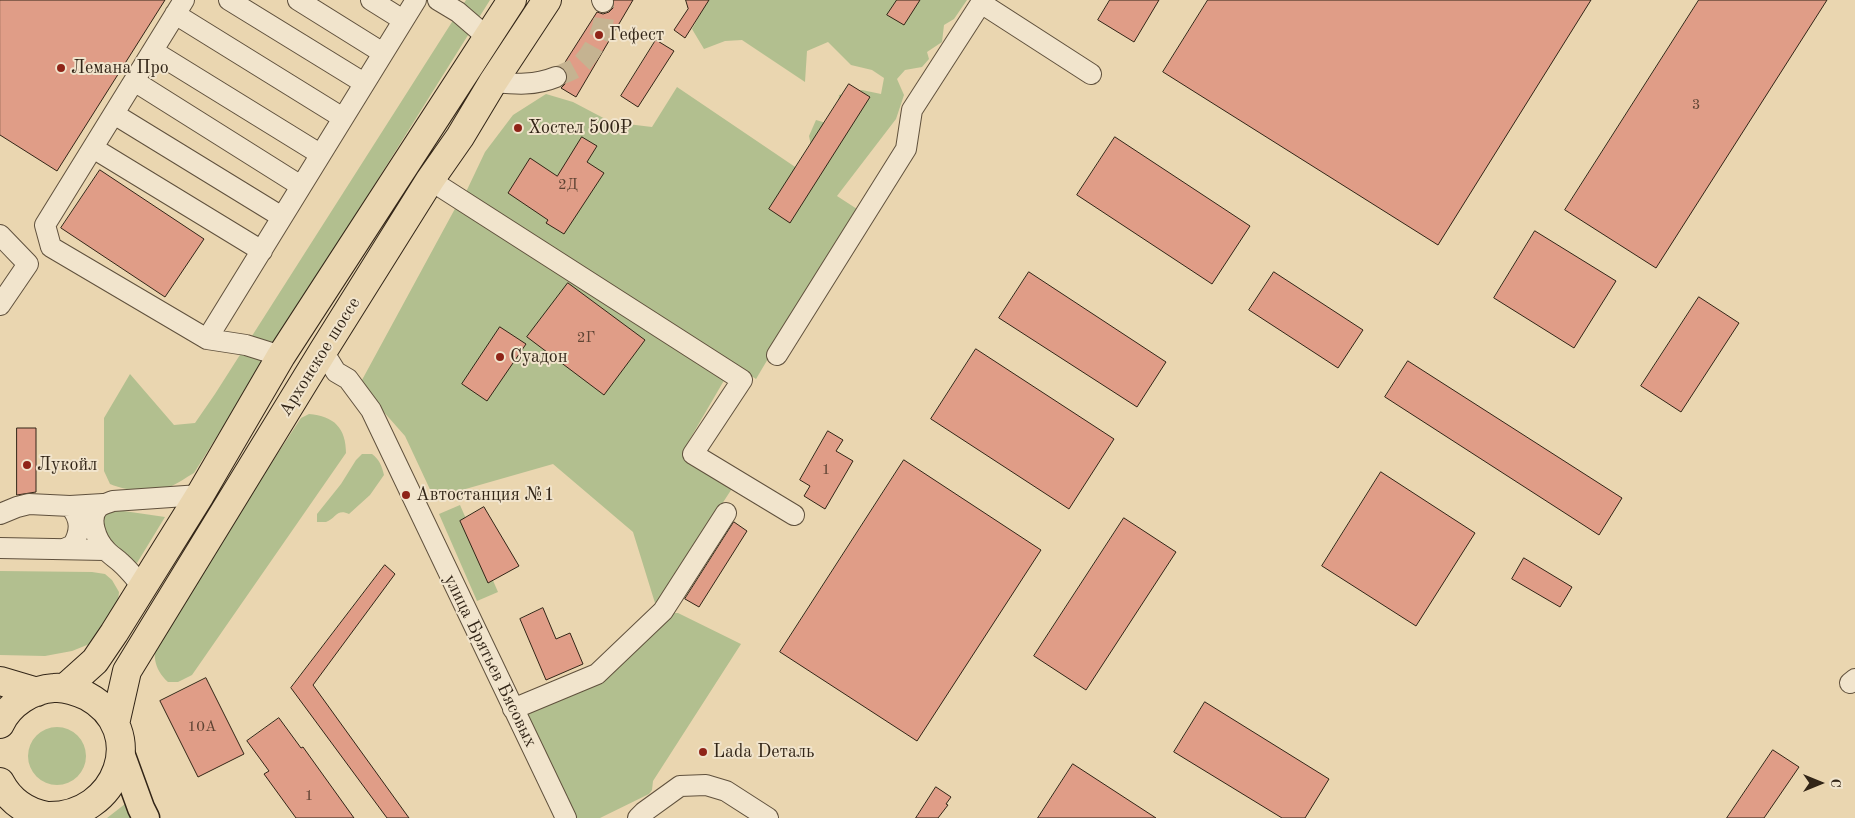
<!DOCTYPE html>
<meta charset="utf-8">
<style>
body{margin:0}
#map{position:relative;width:1855px;height:818px;overflow:hidden;background:#ead6b0;font-family:"Old Standard TT",serif}
canvas{display:block}
.north{position:absolute;left:1795px;top:758px;width:50px;height:50px;-webkit-text-stroke:4px #f1e4cc;paint-order:stroke;rotate:90deg;font-size:14px;font-weight:700;line-height:20px;text-align:center;color:#322517}
.north::after{content:'';display:block;margin:auto;width:18px;height:22px;background:#322517;clip-path:polygon(50% 0,100% 100%,50% 72%,0 100%)}
</style>
<div id="map">
<canvas width="1855" height="818"></canvas>
<div class="north">С</div>
</div>
<script>
const g = document.querySelector('canvas').getContext('2d');
g.lineJoin = 'round';
function fill(path, color) { g.fillStyle = color; g.fill(path, 'evenodd'); }
function trace(path, color, width, dash) { g.strokeStyle = color; g.lineWidth = width; g.lineCap = dash ? 'butt' : 'round'; g.setLineDash(dash || []); g.stroke(path); }
function write(font, color, halo, rows, align = 'center') {
  g.font = font + ' "Old Standard TT",serif'; g.lineWidth = 4; g.setLineDash([]); g.textBaseline = 'middle'; g.strokeStyle = halo; g.fillStyle = color; for (const [text, x, y, turn = 0] of rows) {
    g.save(); g.translate(x, y); g.rotate((+turn || 0) * Math.PI / 180); g.textAlign = isNaN(turn) ? turn : align; if (halo) g.strokeText(text, 0, 0); g.fillText(text, 0, 0); g.restore();
  }
}
const green = new Path2D(`
 M466 0H490L194 473C186 477 178 484 169 487 152 494 126 491 110 484L104 471V418L130 374 174 425 195 423 215 394Z
 M708 0H967L954 19 944 25 942 42 927 52 929 59 922 67 905 70 897 79 904 95 896 119 837 196 857 209 756 379 466 192 485 152 513 115 546 94 573 102 611 122 652 127 677 87 810 177 814 160 809 136 816 120 833 125 837 120 839 95 862 90 881 94 884 78 872 70 851 65 828 42 807 51 805 82 742 40 725 41 704 49 692 29Z
 M457 205 726 377 687 444 686 457 733 487 663 595 655 603 633 532 553 464 434 498 405 436 382 410 362 380Z
 M309 414C334 416 346 428 346 453L192 675 178 682H168C153 668 153 655 157 637L301 418Z
 M362 454H372C379 459 382 466 384 475L370 495 349 514C337 508 336 518 326 522 326 522 318 522 317 522V514L341 484 356 460Z
 M460 505 498 592 477 601 439 514Z
 M110 509 165 517 137 563 120 556 97 520Z
 M0 571 92 572 105 574 112 580 119 592 117 612 92 643 72 651 45 656 0 655Z
 M673 613H678L741 644 653 781 652 790 649 794 600 818H576L527 712Z
 M28 756a29 29 0 1 1 58 0a29 29 0 1 1-58 0Z
 M125 804 135 818H107Z`);
const building = new Path2D(`
 M0 0H165L57 171 0 135Z
 M614 0H633L576 97 561 88 565 84 568 79 567 73 562 67 597 12 603 14 609 12 613 8Z
 M686 0H709L685 38 674 30 688 9Z
 M897 0H920L904 25 887 15Z
 M1110 0H1159L1134 42 1098 20Z
 M1208 0H1591L1438 245 1163 72Z
 M1699 0H1827L1656 268 1565 210Z
 M656 40 674 51 638 107 621 96Z
 M849 84 870 97 790 223 769 209Z
 M582 137 597 146 587 162 604 173 564 234 546 223 548 220 508 193 530 158 557 176Z
 M1115 137 1250 226 1212 284 1077 195Z
 M100 170 204 239 165 297 61 228Z
 M1535 231 1616 281 1574 348 1494 298Z
 M1029 272 1166 362 1137 407 999 318Z
 M1274 272 1363 330 1338 368 1249 310Z
 M568 283 645 340 604 395 527 337Z
 M1699 297 1739 323 1681 412 1641 386Z
 M500 327 526 344 487 401 462 384Z
 M976 349 1114 439 1069 509 931 419Z
 M1408 361 1622 498 1599 535 1385 397Z
 M17 428H36V492L17 495Z
 M828 431 843 440 836 451 853 461 825 509 804 496 810 486 800 480Z
 M904 460 1041 550 917 741 780 652Z
 M1381 472 1475 533 1416 626 1322 566Z
 M484 507 519 566 488 583 460 521Z
 M1124 518 1176 552 1086 690 1034 656Z
 M734 522 747 531 699 607 685 599Z
 M1524 558 1572 587 1560 607 1512 579Z
 M385 565 395 574 313 685 409 818H387L291 688Z
 M543 608 556 639 570 633 583 664 546 680 520 619Z
 M206 678 244 754 198 777 160 701Z
 M1205 702 1329 779 1305 818H1282L1174 752Z
 M279 718 301 748 303 747 354 818H296L264 774 269 771 247 741Z
 M1773 750 1799 767 1764 818H1727Z
 M1073 764 1156 818H1038Z
 M936 787 951 797 946 804 948 805 938 818H916Z`);
const minorTunnel = new Path2D(`
 M556 77C564 73 577 69 583 62 597 46 608 22 603 2`);
const minor = new Path2D(`
 M184 0 45 225 51 247 207 339 246 345 281 356
 M229 0 364 83
 M298 0 383 53
 M371 0 403 20
 M438 0 458 12 487 37
 M602 0 603 2
 M981 0V3L1091 74
 M175 14 343 118
 M153 51 320 154
 M134 81 301 186
 M493 82C515 84 534 86 556 77
 M114 114 282 217
 M93 148 262 251
 M430 180 742 380 693 454 794 515
 M0 235 28 264 0 305
 M207 339 416 0
 M323 351 336 372 348 379 371 410 566 818
 M777 355 906 149 912 110 981 3
 M0 514 17 507 29 504 70 506 103 504
 M0 548 105 550
 M64 549 73 545C81 531 81 519 70 506
 M142 586C135 578 129 570 121 563 116 558 110 555 106 550 97 541 87 518 99 507 103 504 108 503 113 501L200 495
 M1850 683 1855 679
 M513 709 597 674 663 611 726 513
 M638 818 644 812 680 786 706 785 726 791 768 818`);
const major = new Path2D(`
 M121 753 141 808 146 818`);
const highway = new Path2D(`
 M0 681 37 692
 M65 688 95 661 114 633 200 495 281 356 512 0
 M0 724C9 704 32 689 54 688 66 687 76 691 87 696 150 730 118 818 47 816 25 812 10 801 0 782
 M115 724 127 671 323 351 430 180 460 137 493 82 547 0`);
const markers = [
 [599,35,5,"#8f2418"],
 [61,68,5,"#8f2418"],
 [518,128,5,"#8f2418"],
 [500,357,5,"#8f2418"],
 [27,465,5,"#8f2418"],
 [406,495,5,"#8f2418"],
 [703,752,5,"#8f2418"]
];
const numberNames = [
 ["3",1696,105],
 ["2Д",568,185],
 ["2Г",586,338],
 ["1",826,470],
 ["10А",202,727],
 ["1",309,796]
];
const poiNames = [
 ["Гефест",609,35],
 ["Лемана Про",71,68],
 ["Хостел 500₽",528,128],
 ["Суадон",510,357],
 ["Лукойл",37,465],
 ["Автостанция №1",416,495],
 ["Lada Dеталь",713,752]
];
const streetNames = [
 ["Архонское шоссе",320,357,-58],
 ["улица Брятьев Бясовых",490,661,64]
];
fill(green, '#b2bf8f');
fill(building, '#e09d87');
trace(building, '#322517', 1);
trace(minorTunnel, '#c5b391', 20, [20, 10]);
trace(minor, '#60513d', 22);
trace(major, '#322517', 29);
trace(highway, '#322517', 30);
trace(minor, '#f1e4cc', 20);
trace(major, '#ead6b0', 26);
trace(highway, '#ead6b0', 28);
for (const [x, y, r, color] of markers) { const dot = new Path2D(); dot.arc(x, y, r, 0, 2 * Math.PI); g.fillStyle = color; g.fill(dot); trace(dot, '#f1e4cc', 2); }
write('15px', '#5e4333', null, numberNames);
write('18px', '#322517', '#f1e4cc', poiNames, 'left');
write('18px', '#322517', '#f1e4cc', streetNames);
</script>
